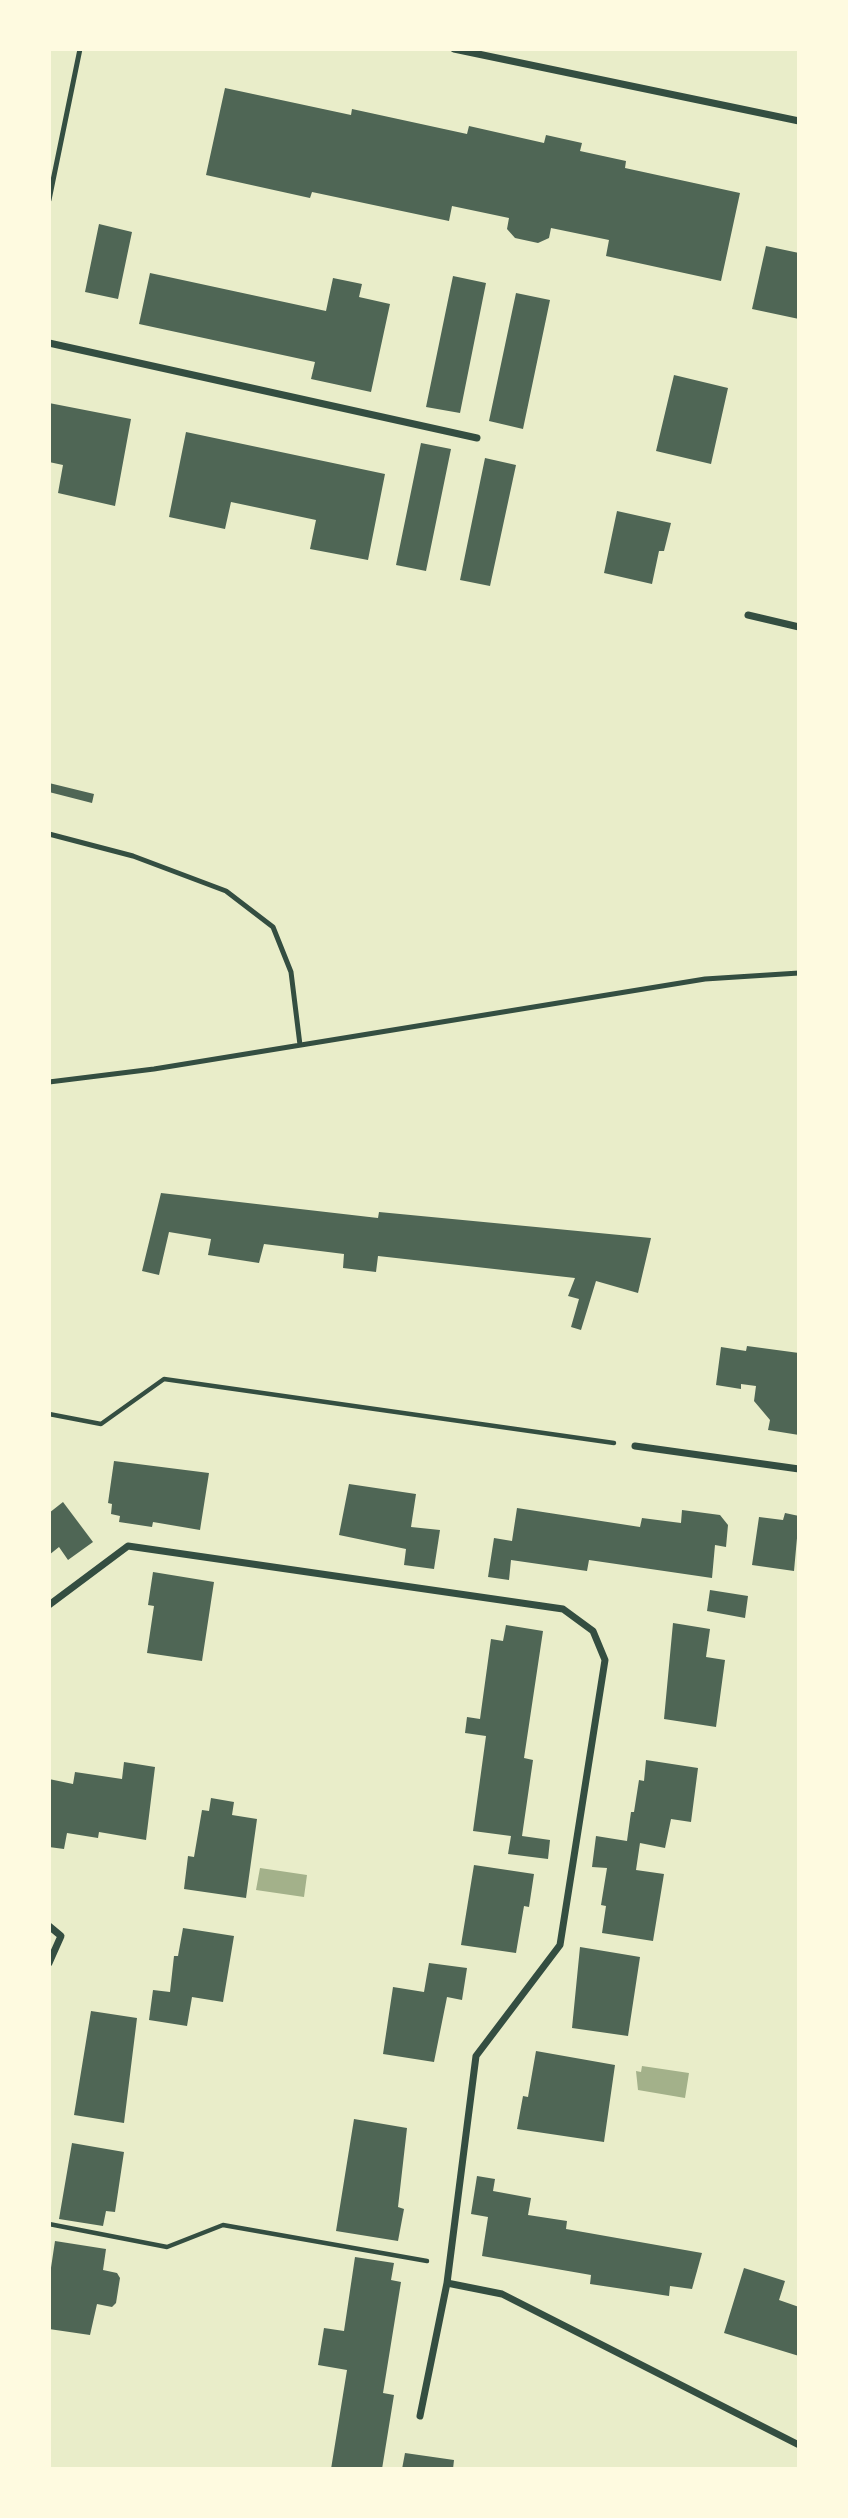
<!DOCTYPE html>
<style>
body{margin:0}
#map{position:relative;width:848px;height:2518px;overflow:hidden;background:#e9edc9;font-family:Cabin,sans-serif}
canvas{display:block}
.frame{position:absolute;inset:0;border:51px solid #fefae0;pointer-events:none}
</style>
<div id="map">
<canvas width="848" height="2518"></canvas>
<div class="frame"></div>
</div>
<script>
const g = document.querySelector('canvas').getContext('2d');
g.lineJoin = 'round';
function fill(path, color) { g.fillStyle = color; g.fill(path, 'evenodd'); }
function trace(path, color, width, dash) { g.strokeStyle = color; g.lineWidth = width; g.lineCap = dash ? 'butt' : 'round'; g.setLineDash(dash || []); g.stroke(path); }
const water = new Path2D(`
 M260 1868 307 1875 304 1897 256 1890Z
 M642 2066 689 2073 685 2098 638 2090 636 2071 641 2072Z`);
const building = new Path2D(`
 M225 88 351 115 352 109 467 134 469 126 544 143 546 135 582 143 580 151 626 161 625 168 740 193 721 281 606 256 609 240 551 228 549 238 538 243 515 238 507 229 509 218 452 206 449 221 312 192 310 198 206 175Z
 M99 224 132 232 118 299 85 292Z
 M766 246 799 253V319L752 309Z
 M150 273 326 311 333 278 362 284 359 297 390 304 371 392 311 379 315 362 139 324Z
 M453 276 486 283 460 413 426 407Z
 M516 293 550 300 523 429 489 421Z
 M674 375 728 388 711 464 656 451Z
 M49 403 131 419 115 506 58 493 63 465 49 462Z
 M186 432 385 474 368 560 310 549 316 520 231 502 225 529 169 517Z
 M421 443 451 449 426 571 396 565Z
 M485 458 516 465 490 586 460 580Z
 M617 511 671 523 664 551H659L652 584 604 573Z
 M49 783 94 794 92 803 49 792Z
 M161 1193 378 1218 379 1212 651 1238 638 1293 596 1281 581 1330 571 1327 579 1299 568 1296 575 1278 378 1256 376 1272 343 1268 344 1254 264 1244 259 1263 208 1255 211 1239 169 1232 159 1275 142 1271Z
 M747 1346 799 1353V1435L768 1430 770 1420 754 1401 756 1386 741 1384V1389L716 1385 721 1347 746 1351Z
 M114 1461 209 1473 200 1530 153 1522 152 1527 119 1522 120 1516 111 1514 112 1504 108 1503Z
 M349 1484 416 1494 411 1527 440 1530 434 1569 404 1565 406 1549 339 1535Z
 M63 1502 93 1542 68 1560 59 1547 49 1555V1513Z
 M517 1508 640 1527 642 1518 681 1523 682 1510 720 1515 728 1525 726 1547 715 1545 712 1578 589 1560 587 1571 511 1560 509 1580 488 1577 494 1538 512 1541Z
 M785 1513 799 1516 794 1571 752 1565 759 1517 783 1520Z
 M153 1572 214 1582 202 1661 147 1653 154 1606 148 1605Z
 M710 1590 748 1596 745 1618 707 1611Z
 M673 1623 710 1629 706 1657 725 1660 716 1727 664 1719Z
 M506 1625 543 1631 524 1758 533 1760 522 1836 550 1840 548 1859 508 1854 511 1836 473 1831 486 1736 465 1733 467 1717 480 1719 491 1639 503 1641Z
 M646 1760 698 1768 691 1822 671 1819 665 1848 640 1843 636 1870 664 1874 653 1941 602 1933 606 1906 601 1905 607 1868 592 1867 596 1836 627 1841 631 1812H634L639 1780 644 1781Z
 M124 1762 155 1767 146 1840 99 1832 98 1838 67 1833 64 1849 49 1847V1779L73 1784 75 1772 122 1779Z
 M211 1798 234 1802 232 1815 257 1819 246 1898 184 1889 188 1856 194 1857 202 1810 209 1811Z
 M474 1865 534 1874 529 1907 524 1906 516 1953 461 1945Z
 M183 1928 234 1936 223 2002 192 1997 187 2026 149 2020 153 1990 170 1992 174 1956H178Z
 M580 1947 640 1957 628 2036 572 2028Z
 M429 1963 467 1968 462 2000 447 1997 434 2062 383 2054 393 1987 424 1992Z
 M91 2011 137 2018 124 2123 74 2115Z
 M536 2051 615 2065 604 2142 517 2129 523 2096 528 2097Z
 M354 2119 407 2128 398 2207 404 2209 398 2241 336 2231Z
 M72 2143 124 2152 115 2212 106 2211 103 2226 59 2219Z
 M477 2176 495 2179 493 2191 531 2198 528 2215 567 2221 566 2229 702 2253 692 2289 670 2286 669 2296 630 2290 590 2284 591 2275 482 2256 488 2217 471 2214Z
 M55 2241 106 2249 103 2270 117 2273 120 2278 116 2303 112 2307 97 2304 90 2335 49 2329V2281Z
 M355 2257 394 2263 391 2280 401 2282 383 2393 394 2395 382 2469H331L347 2370 318 2365 324 2328 344 2331Z
 M744 2268 785 2281 779 2300 799 2307V2356L724 2333Z
 M405 2453 454 2460 453 2469H402Z`);
const path = new Path2D(`
 M49 1414 101 1424 164 1379 614 1443
 M49 2224 167 2247 223 2225 427 2261`);
const service = new Path2D(`
 M49 200 80 49
 M49 834 133 856 226 891 273 927 291 972 300 1045
 M49 1082 154 1069 705 979 799 973`);
const minor = new Path2D(`
 M454 49 799 121
 M49 343 477 438
 M748 615 799 627
 M635 1446 799 1469
 M49 1605 128 1546 563 1609 593 1631 605 1660 560 1945 476 2056 447 2283 502 2294 799 2445
 M49 1926 61 1936 49 1963
 M420 2416 447 2283`);
fill(water, '#a3b18a');
fill(building, '#4f6655');
trace(path, '#344e41', 4.5);
trace(service, '#344e41', 5);
trace(minor, '#344e41', 7);
</script>
